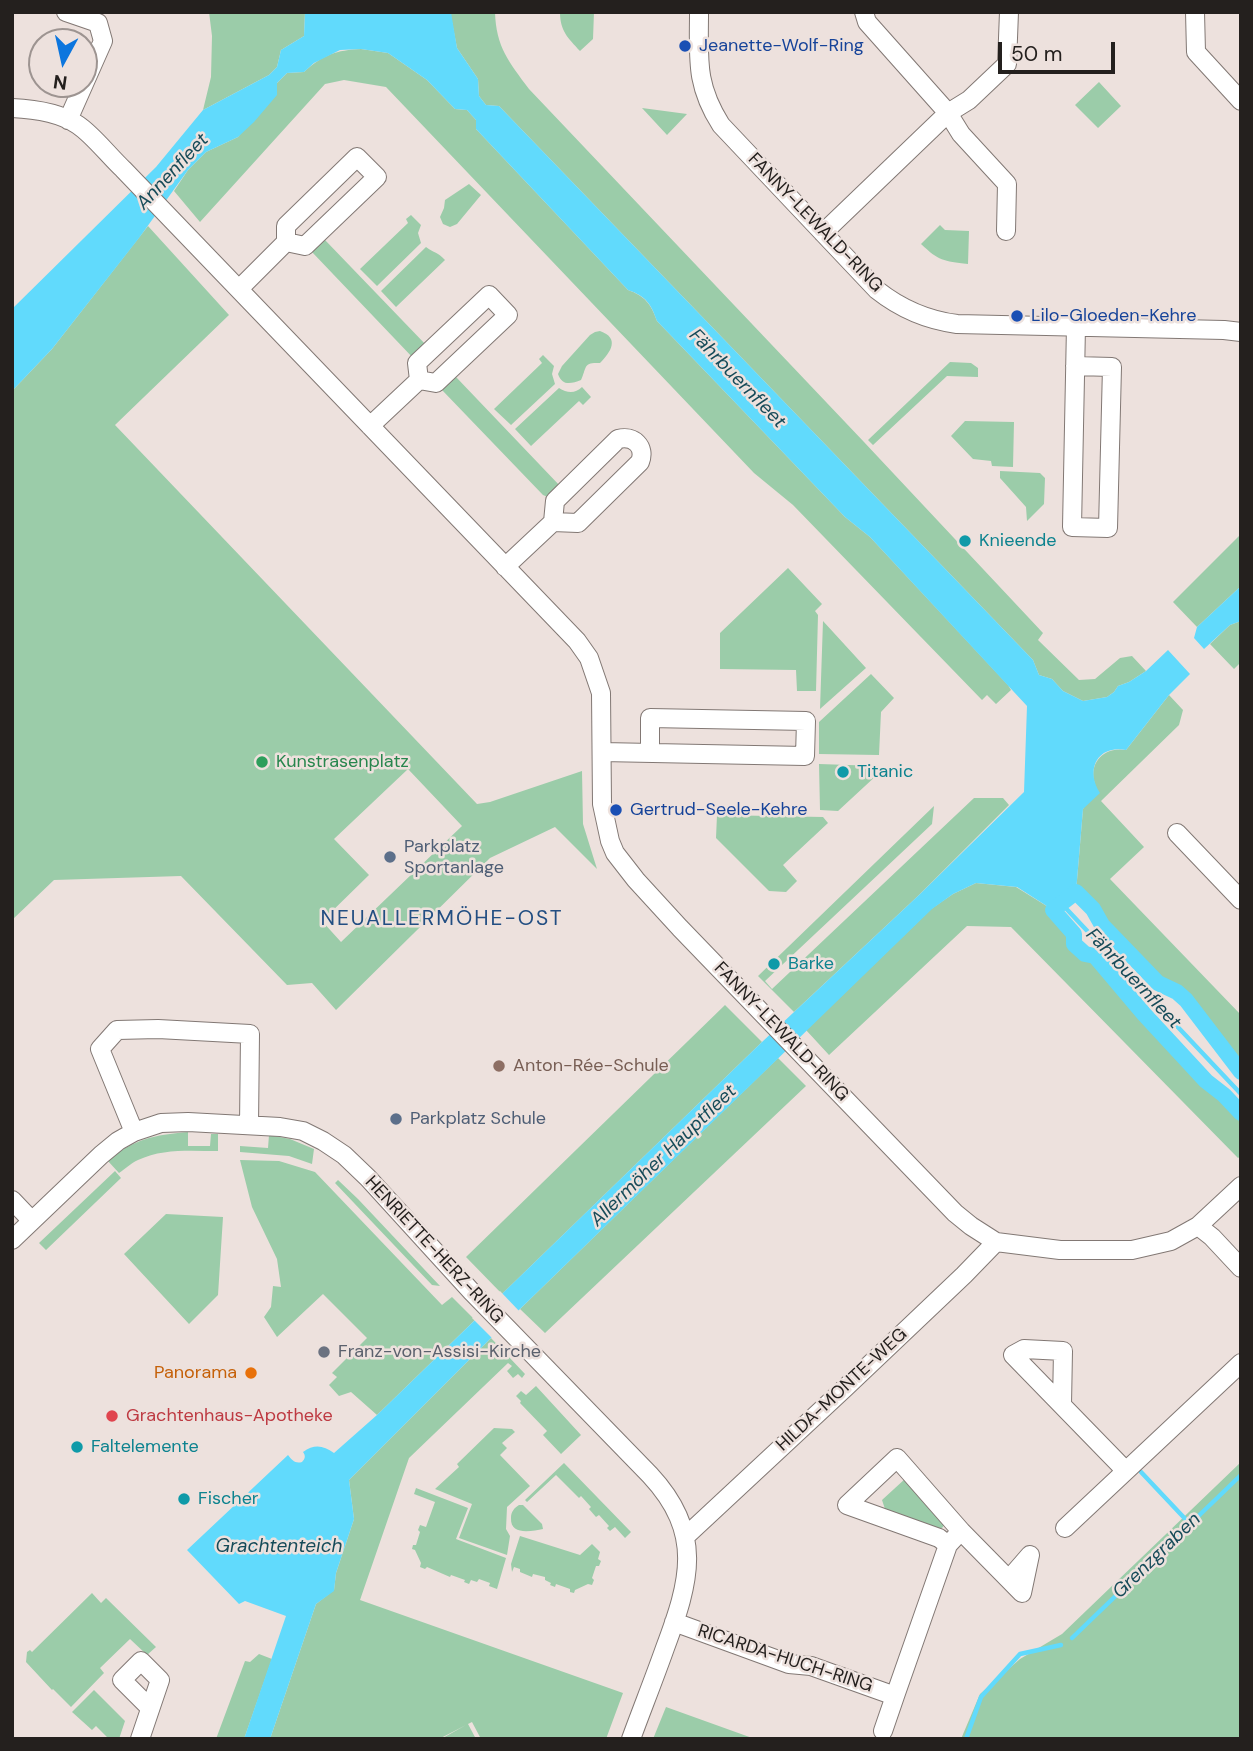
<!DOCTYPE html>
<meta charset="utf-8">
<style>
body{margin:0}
#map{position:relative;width:1253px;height:1751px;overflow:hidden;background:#ede1dd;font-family:"DM Sans",sans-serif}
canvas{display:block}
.frame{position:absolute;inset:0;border:14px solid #24201e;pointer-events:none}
.north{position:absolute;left:28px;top:28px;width:70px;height:70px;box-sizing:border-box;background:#ede1dd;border:2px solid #9d9491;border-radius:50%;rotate:188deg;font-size:19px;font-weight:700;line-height:28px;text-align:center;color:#24201e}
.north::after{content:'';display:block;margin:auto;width:24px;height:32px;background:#0c76de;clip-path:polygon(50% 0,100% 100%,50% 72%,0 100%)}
.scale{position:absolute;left:998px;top:42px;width:117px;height:32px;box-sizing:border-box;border:4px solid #24201e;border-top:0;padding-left:9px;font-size:21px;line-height:24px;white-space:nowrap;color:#24201e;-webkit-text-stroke:5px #ede1dd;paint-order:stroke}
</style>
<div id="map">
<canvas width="1253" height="1751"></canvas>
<div class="frame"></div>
<div class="north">N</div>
<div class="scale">50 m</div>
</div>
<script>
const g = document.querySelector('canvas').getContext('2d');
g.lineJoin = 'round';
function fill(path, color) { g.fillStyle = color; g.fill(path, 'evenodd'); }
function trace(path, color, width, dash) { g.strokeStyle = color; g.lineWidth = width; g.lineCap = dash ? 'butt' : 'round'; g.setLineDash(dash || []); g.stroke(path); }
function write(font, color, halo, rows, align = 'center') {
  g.font = font + ' "DM Sans",sans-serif'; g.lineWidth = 5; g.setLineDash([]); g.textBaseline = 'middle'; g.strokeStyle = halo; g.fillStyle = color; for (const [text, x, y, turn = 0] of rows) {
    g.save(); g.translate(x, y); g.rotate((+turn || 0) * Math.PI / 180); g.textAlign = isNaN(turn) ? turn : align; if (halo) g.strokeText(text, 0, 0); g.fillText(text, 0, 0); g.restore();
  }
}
const green = new Path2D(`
 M209 12H305L304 36 281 50 277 67 269 75 203 110 211 77 212 36Z
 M450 12H495C496 47 509 62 529 89L864 442 1043 633 1038 640 1079 680 1095 679 1120 658 1132 656 1146 671 1129 682 1118 686 1114 692 1107 697 1083 701 1063 691 1052 679 1039 675 1033 660 499 106 486 105 479 96 478 79 457 48Z
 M560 12H594L593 39 580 51C568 38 560 31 560 12Z
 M361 49 388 53 427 80 455 109 467 110 476 120V129L628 290C645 296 651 304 657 321L845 517 870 537 1008 685 1011 690 996 704 987 695 982 700 793 505 754 473 386 87 344 80 325 84 200 222 174 191 188 170 206 152 238 137 277 83 287 73 304 72C322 55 337 50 361 49Z
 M1099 82 1121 106 1098 128 1075 105Z
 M642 108 687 114 667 135Z
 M469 184 481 195 457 224 450 227 443 224 440 217 444 208 445 200Z
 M411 215 421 225 418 233 421 243 377 286 360 269 408 223 406 219Z
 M940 225 945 230 969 231 968 264C943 261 939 261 921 244Z
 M148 226 229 315 115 425 477 804 490 802 582 771 583 824 597 869 555 827 490 858 336 1010 312 983 287 985 181 876 54 880 12 920V391L52 349ZM408 769 462 826 341 942 322 921 369 875 334 839Z
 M325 240 428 347 415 360 312 252Z
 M426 247C434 253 438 252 445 260L396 307 381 291Z
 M600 331C620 338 611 352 600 363 583 362 587 367 581 380 571 384 562 386 558 374L562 366 590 335 595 332Z
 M543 355 554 366 552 374 555 384 511 425 494 409 542 363 539 359Z
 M950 362 971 363 978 368V377L947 376 873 445 868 440Z
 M456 377 561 487 550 498 543 495 442 390Z
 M582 387 591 397 583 405 579 401 531 446 515 429 559 388C567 393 575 394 582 387Z
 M965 421 1014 422 1013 467 992 466 991 461 973 459 951 436Z
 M1000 471 1040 473 1045 478 1044 504 1027 521 1026 507 1000 478Z
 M1241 534V586L1197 627 1173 602Z
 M788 568 822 604 815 611 818 615 816 691H797L796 670 720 669V633Z
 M823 621 866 668 820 709Z
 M1241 621V662L1234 669 1210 644 1230 625Z
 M871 674 894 698 881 712 879 755 819 754V722Z
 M1169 695 1183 710 1179 725 1101 801 1144 847 1110 879 1241 1015V1072L1186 1000 1177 992 1158 983 1102 925 1093 909 1076 892 1083 809 1095 784C1088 763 1104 746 1126 750Z
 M819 764 879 766 878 774 838 811 820 810Z
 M974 798H1003L1009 805 919 895 794 1012 758 976 934 806 932 824 765 981 772 989Z
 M717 815 823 817 828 823 783 865 797 881 786 892 769 891 716 838Z
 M976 883 1016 887 1053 910 1074 934V944L1085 954 1095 956 1144 1014 1205 1081 1224 1095 1241 1113V1156L1238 1158 1011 927 967 926 829 1055 806 1030 931 909 953 894Z
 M725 1005 762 1042 502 1294 466 1257Z
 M778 1058 806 1086 545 1333 520 1309Z
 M188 1132V1146H210L211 1134H218V1151C192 1151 163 1148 138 1160 131 1163 125 1169 119 1173L107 1160C136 1139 153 1135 188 1132Z
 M269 1135 290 1139 314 1149 312 1164 289 1156 240 1152V1146L268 1148Z
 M240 1160 279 1161 315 1172 442 1305 452 1297 475 1320 377 1415 351 1392 339 1396 329 1385 337 1377 332 1373 367 1338 323 1294 277 1337 264 1317 271 1307 273 1286 281 1287 277 1259 252 1207Z
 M115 1171 121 1178 46 1250 39 1243Z
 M338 1180 358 1199 440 1286 432 1285 335 1183Z
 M166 1214 223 1217 218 1295 189 1324 124 1254Z
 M491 1338 525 1374 522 1378 518 1374 513 1378 507 1371 512 1366 508 1363 409 1458 360 1600 623 1693 606 1739H481L472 1722 468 1724 476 1739H441L466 1725 439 1739H270L316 1604 334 1590 336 1573 354 1519 349 1480Z
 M536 1386 581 1435 561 1454 543 1435 547 1431 520 1403 521 1401 516 1396 521 1391 526 1395Z
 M494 1428 512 1429 515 1432 502 1443 507 1448 500 1455 530 1486 507 1507 506 1529 510 1536 507 1555 459 1538 472 1504 435 1489 459 1467 457 1464Z
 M1241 1462V1739H961L980 1694 1020 1659 1062 1634Z
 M564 1463 631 1532 625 1538 615 1527 610 1531 607 1528 609 1526 599 1515 596 1517 589 1509 591 1507 581 1496 579 1498 556 1475 527 1502 525 1500Z
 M906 1478 945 1524 942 1528 938 1530 886 1512 882 1500Z
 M416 1488 468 1508 456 1539 506 1558 497 1589 489 1586 490 1583 479 1579 477 1582 471 1580 469 1584 464 1582 465 1580 451 1575 450 1577 427 1567 425 1569 420 1567 421 1563 415 1550 412 1549 413 1545H416L420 1532 418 1530 420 1525 426 1527 435 1502 414 1494Z
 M519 1505H523L542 1524 543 1529C532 1531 510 1536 511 1518 511 1512 514 1508 519 1505Z
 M520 1536 580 1555 592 1544 600 1552 598 1559 601 1561 599 1566H596L592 1578 594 1580 592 1585 588 1584 575 1590 574 1593 570 1592V1589L556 1584 555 1587 550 1585 551 1583 545 1580V1577L533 1574 532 1577 520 1572V1569L514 1567 512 1572 511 1564Z
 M92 1593 101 1603 106 1598 156 1647 147 1655 130 1639 100 1668 104 1673 71 1707 53 1689 52 1690 26 1662 27 1652 30 1650 32 1652Z
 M259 1654 272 1659 244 1739H216L245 1661 250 1662Z
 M94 1690 125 1721 119 1739H109L96 1726 92 1730 72 1712Z
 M666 1707 755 1739H653Z`);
const water = new Path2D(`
 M305 12H451L457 48 478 79 479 96 486 105 499 106 1033 660 1039 675 1052 679 1063 691 1083 701 1107 697 1114 692 1118 686 1129 682 1146 671 1168 650 1190 674 1169 695 1126 750C1097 745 1085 770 1100 793L1083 809 1076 892 1053 910 1017 887 976 883 953 894 932 909 520 1309 349 1480 354 1519 336 1573 334 1591 316 1604 270 1739H244L286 1616 245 1601 239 1604 187 1550 288 1455C292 1460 295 1464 302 1462 305 1459 306 1456 303 1452 314 1444 323 1445 334 1453L377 1415 762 1042 919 895 1024 792 1027 706 870 537 845 517 657 321C651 304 646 296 628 290L476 129V120L467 110 455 109 427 80 388 53 361 49 340 50 314 63 304 72 287 73 277 83V95L254 122 238 137 206 152 188 170 139 238 52 349 12 391V309L156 167 203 110 269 75 277 67 281 50 304 36Z
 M1241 586V621L1230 625 1204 649 1194 638 1197 627Z`);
const pier = new Path2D(`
 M500 1291 521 1313 494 1340 472 1318Z`);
const stream = new Path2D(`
 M1059 901 1241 1094
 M1141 1472 1190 1524
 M1072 1638 1241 1475
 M966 1739 981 1697 1020 1654 1061 1645`);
const canal = new Path2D(`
 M1241 1072 1186 1000 1177 992 1158 983 1102 925 1093 909 1076 892 1053 910 1074 934V944L1085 954 1095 956 1144 1014 1206 1081 1224 1095 1241 1113`);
const street = new Path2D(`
 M66 12 98 23 103 41 68 120
 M699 12C699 59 695 84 721 125L877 290C901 309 926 320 957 324L1224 330 1241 332
 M1195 12 1196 52 1241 101
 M12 108C34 109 59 112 78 125 93 135 109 156 123 169L577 641 589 658 601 693 602 804 610 841 615 853 636 880 680 928 955 1213 971 1226 996 1242 1060 1250H1132L1171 1241 1198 1226 1241 1186
 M1006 231 1007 184 961 134 948 113 969 100 1007 64 1009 12
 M823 233 948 113 867 22 864 12
 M239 289 286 242V226L357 157 377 177 305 246 286 242
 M489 295 508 315 436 383 419 380 417 363Z
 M1075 366 1112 367 1108 528 1072 527C1073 460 1075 393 1076 326
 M370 426 419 380
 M505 567 553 522 555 501 618 439C634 435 646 447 640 462L578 523 553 522
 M602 752 805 756 806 721 650 718V752
 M1177 833 1241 900
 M134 1132 100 1049 117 1030 158 1029 250 1034 249 1125
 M12 1200 32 1221
 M1198 1226 1212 1237 1241 1268
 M12 1240 101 1155 118 1141 134 1132 161 1123 188 1122 280 1127 303 1131 323 1141 344 1155 368 1178 471 1291 650 1475C704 1533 690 1581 665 1648 654 1679 642 1709 631 1739
 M1062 1404 1063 1351 1024 1349 1013 1355 1125 1470
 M1065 1528 1241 1363
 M961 1531 1022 1593 1030 1555 1010 1578
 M686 1536 845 1388 964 1275 996 1242
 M674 1622 789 1664 811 1666 895 1696 948 1545 961 1531 897 1458 847 1505 939 1538 948 1545
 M883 1731 895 1696
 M140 1739 160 1680 141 1661 122 1680 150 1708`);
const markers = [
 [685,46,7,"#1a4fb4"],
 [1017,316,7,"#1a4fb4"],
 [965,541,7,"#0f9aa8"],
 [262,762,7,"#2e9e5b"],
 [843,772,7,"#0f9aa8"],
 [616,810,7,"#1a4fb4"],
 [390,857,7,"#5c6f8a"],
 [774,964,7,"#0f9aa8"],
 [499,1066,7,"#8d6e63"],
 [396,1119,7,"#5c6f8a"],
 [324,1352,7,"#6b7280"],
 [251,1373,7,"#e8710a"],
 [112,1416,7,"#e0444e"],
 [77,1447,7,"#0f9aa8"],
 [184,1499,7,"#0f9aa8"]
];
const transitNames = [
 ["Jeanette-Wolf-Ring",699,46],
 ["Lilo-Gloeden-Kehre",1031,316],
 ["Gertrud-Seele-Kehre",630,810]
];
const streetNames = [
 ["FANNY-LEWALD-RING",815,223,46],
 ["FANNY-LEWALD-RING",781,1032,46],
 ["HENRIETTE-HERZ-RING",434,1250,47],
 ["HILDA-MONTE-WEG",842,1390,-43],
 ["RICARDA-HUCH-RING",785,1659,18]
];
const cultureNames = [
 ["Knieende",979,541],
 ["Titanic",857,772],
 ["Barke",788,964],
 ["Faltelemente",91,1447],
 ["Fischer",198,1499]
];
const leisureNames = [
 ["Kunstrasenplatz",276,762]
];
const serviceNames = [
 ["Parkplatz",404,847],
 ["Sportanlage",404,868],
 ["Parkplatz Schule",410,1119]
];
const educationNames = [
 ["Anton-Rée-Schule",513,1066]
];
const worshipNames = [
 ["Franz-von-Assisi-Kirche",338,1352]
];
const foodNames = [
 ["Panorama",237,1373]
];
const healthNames = [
 ["Grachtenhaus-Apotheke",126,1416]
];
const waterNames = [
 ["Annenfleet",173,172,-47],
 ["Fährbuernfleet",737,379,46],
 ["Fährbuernfleet",1133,979,47],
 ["Allermöher Hauptfleet",664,1156,-44],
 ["Grachtenteich",279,1547],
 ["Grenzgraben",1157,1556,-44]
];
const quarterNames = [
 ["NEUALLERMÖHE-OST",442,919]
];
fill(green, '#9bcca9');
fill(water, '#61dafc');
fill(pier, '#ede1dd');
trace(stream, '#61dafc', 4.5);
trace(canal, '#61dafc', 16);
trace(street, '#827874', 20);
trace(street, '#fff', 18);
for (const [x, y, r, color] of markers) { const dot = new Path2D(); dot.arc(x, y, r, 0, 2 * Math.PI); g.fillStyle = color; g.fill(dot); trace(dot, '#ede1dd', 2.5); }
write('18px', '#164399', '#ede1dd', transitNames, 'left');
write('18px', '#24201e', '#ede1dd', streetNames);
write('18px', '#0d838f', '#ede1dd', cultureNames, 'left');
write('18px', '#27864d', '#ede1dd', leisureNames, 'left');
write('18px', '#4e5e75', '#ede1dd', serviceNames, 'left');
write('18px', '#785e54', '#ede1dd', educationNames, 'left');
write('18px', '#5b616d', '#ede1dd', worshipNames, 'left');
write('18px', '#c56008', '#ede1dd', foodNames, 'right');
write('18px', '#be3a42', '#ede1dd', healthNames, 'left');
write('italic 19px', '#164b59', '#ede1dd', waterNames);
g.letterSpacing = '2px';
write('21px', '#224e82', '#ede1dd', quarterNames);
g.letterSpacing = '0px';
</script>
